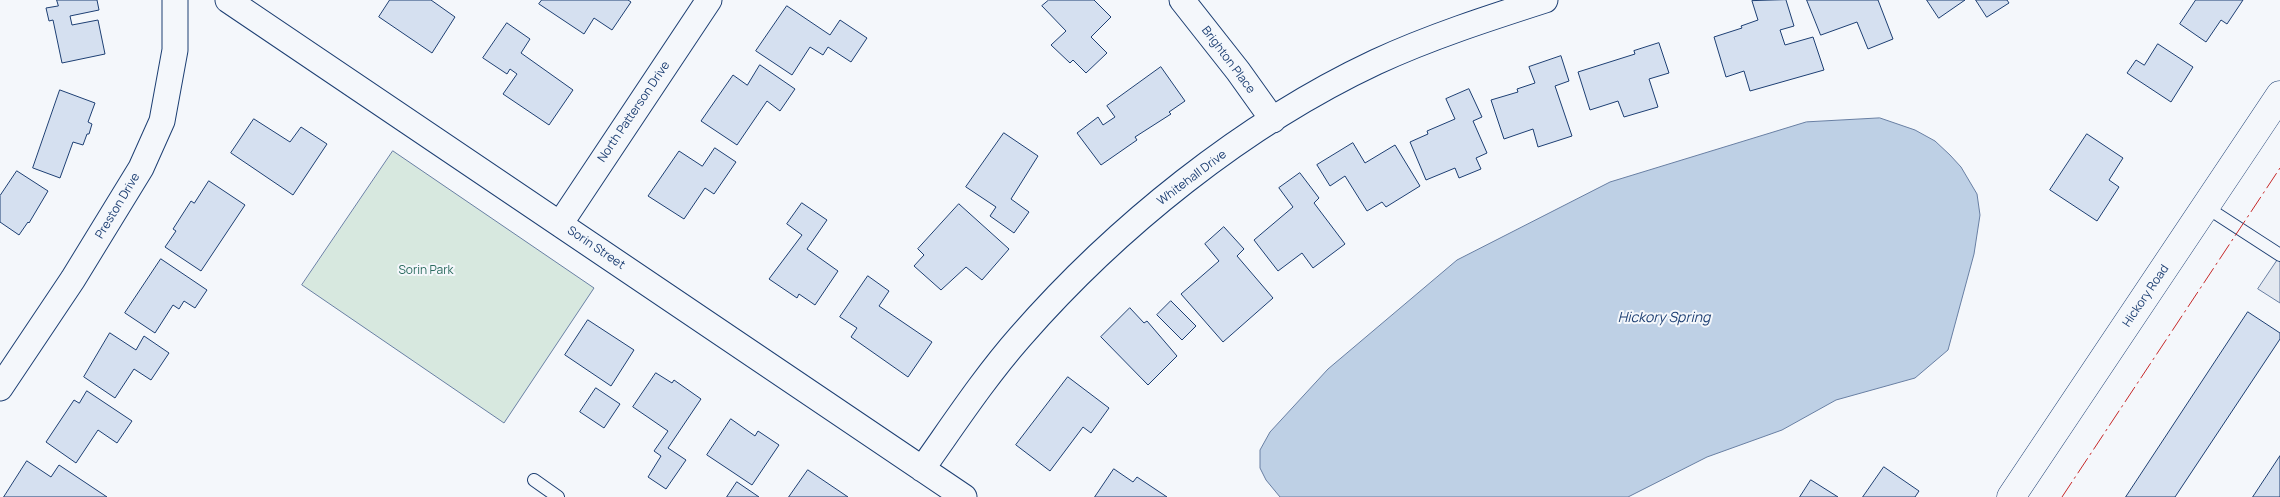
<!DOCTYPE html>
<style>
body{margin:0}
canvas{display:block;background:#f4f7fb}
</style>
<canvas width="2280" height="497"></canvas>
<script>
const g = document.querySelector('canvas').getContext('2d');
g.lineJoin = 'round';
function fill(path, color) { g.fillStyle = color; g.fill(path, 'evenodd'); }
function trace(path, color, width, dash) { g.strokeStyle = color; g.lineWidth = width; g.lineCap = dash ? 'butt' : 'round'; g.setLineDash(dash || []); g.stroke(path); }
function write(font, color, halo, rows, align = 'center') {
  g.font = font + ' Manrope,sans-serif'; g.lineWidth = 4; g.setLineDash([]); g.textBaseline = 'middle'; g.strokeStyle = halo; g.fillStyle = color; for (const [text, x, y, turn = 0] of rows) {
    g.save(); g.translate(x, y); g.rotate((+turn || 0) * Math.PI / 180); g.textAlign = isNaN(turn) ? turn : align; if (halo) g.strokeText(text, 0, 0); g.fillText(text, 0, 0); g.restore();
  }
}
const green = new Path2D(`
 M393 151 594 288 504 423 302 285Z`);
const parking = new Path2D(`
 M2280 256V303L2258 289Z`);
const water = new Path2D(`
 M1880 118 1915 130 1935 141 1950 155 1961 167 1977 194 1980 215 1974 254 1948 350 1915 378 1836 400 1782 430 1707 457 1628 497H1280L1266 480 1260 468V450L1270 432 1328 369 1457 260 1610 182 1806 122Z`);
const building = new Path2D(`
 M57 0H97L99 10 70 16 72 25 98 20 105 54 62 63 53 20 49 21 46 8 58 6Z
 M390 0H431L455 17 432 53 379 17Z
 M542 0H628L631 2 612 30 594 18 584 34 539 4Z
 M1049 0H1094L1111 17 1091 37 1107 53 1086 73 1073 60 1070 63 1051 45 1066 31 1042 6Z
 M1786 0 1794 26 1780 30 1785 45 1813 37 1824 70 1750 91 1744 71 1726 77 1714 37 1742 28 1741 26 1758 20 1752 1Z
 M1807 0H1878L1893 39 1868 49 1857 22 1821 35Z
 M1927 0H1965L1939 18Z
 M1976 0H2007L2009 3 1987 17Z
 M2196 0H2243L2227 24 2221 20 2206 42 2180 24Z
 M787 6 830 35 840 20 867 38 851 62 828 47 823 55 810 47 792 75 756 51Z
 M507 23 530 39 521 53 573 90 549 125 503 94 517 74 510 69 507 74 483 58Z
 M1659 43 1669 73 1649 79 1658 107 1624 117 1618 101 1590 110 1578 72 1635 54 1634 51Z
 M2158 44 2193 67 2171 102 2127 73 2136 60 2144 65Z
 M1561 56 1569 81 1555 86 1572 136 1538 147 1533 129 1504 139 1491 100 1518 92 1517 89 1535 83 1529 67Z
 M760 65 795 89 780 111 767 101 737 145 701 121 733 75 747 85Z
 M1161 67 1185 101 1169 112 1171 114 1135 137 1137 140 1101 165 1077 133 1098 117 1103 125 1115 117 1107 106Z
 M1469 89 1482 117 1473 121 1487 153 1476 158 1481 169 1459 178 1455 168 1426 180 1410 142 1428 134 1427 131 1455 119 1446 99Z
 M60 90 95 103 88 122 92 124 89 134H87L83 145 73 142 60 178 33 168Z
 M254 119 290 142 301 127 327 144 293 195 231 153Z
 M1004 133 1038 156 1011 199 1029 212 1014 233 990 216 996 207 966 187Z
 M2087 134 2123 158 2109 180 2119 187 2097 221 2050 190Z
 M1353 143 1365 163 1395 145 1420 186 1386 207 1382 202 1367 211 1345 176 1330 186 1317 165Z
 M715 148 736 162 714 194 705 188 684 219 648 196 679 151 702 166Z
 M17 171 48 191 29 223 28 222 19 235 0 222V196Z
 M1300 173 1319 198 1314 203 1345 244 1313 268 1302 253 1278 271 1254 240 1293 207 1279 188Z
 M209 181 245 205 201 271 165 247 176 231 173 229 191 201 194 203Z
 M802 203 827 220 807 249 838 271 815 305 799 294 797 298 769 279 802 235 787 224Z
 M959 204 1009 249 982 280 966 267 941 290 914 266 924 255 918 249Z
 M1224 227 1244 249 1237 256 1273 298 1223 342 1181 294 1219 261 1205 244Z
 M161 259 207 290 195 308 184 301 179 309 173 305 155 333 125 313Z
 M868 276 889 291 879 306 932 342 908 377 851 337 857 328 840 317Z
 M1171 301 1196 326 1182 340 1157 315Z
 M1130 308 1144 323 1147 321 1177 356 1148 385 1101 337Z
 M2248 312 2280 333V339L2175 497H2126Z
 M588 320 634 350 611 386 565 355Z
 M110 333 136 350 144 336 169 353 151 380 134 369 115 398 84 377Z
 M656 373 672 383 674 380 701 399 668 448 686 460 666 489 648 477 661 456 654 451 668 431 633 407Z
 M1068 377 1109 408 1091 433 1083 427 1050 471 1016 445Z
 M596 388 620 404 604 428 580 412Z
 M87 391 132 421 117 443 98 430 76 463 46 442 74 400 79 403Z
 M731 419 755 436 758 431 779 445 752 485 707 455Z
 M2280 456V497H2253Z
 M27 461 51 477 59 465 107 497H4Z
 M1884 467 1919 491 1915 497H1863Z
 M1114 469 1133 482 1137 477 1167 497H1095Z
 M808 470 848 497H789Z
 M1811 480 1838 497H1800Z
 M737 482 759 497H727Z`);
const service = new Path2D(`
 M2206 207 2280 255
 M534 480 558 497`);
const minor = new Path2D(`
 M228 0 964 497
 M1182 0 1238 71 1273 120
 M560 224 709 0
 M0 388 73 279 141 168 162 121 175 50V0
 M922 469C954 424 984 378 1020 337 1116 227 1244 124 1376 62 1430 37 1489 18 1545 0`);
const tertiary = new Path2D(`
 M2011 497 2280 95`);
const power = new Path2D(`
 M2062 497 2280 168`);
const streetNames = [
 ["Brighton Place",1228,60,53],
 ["North Patterson Drive",634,112,-56],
 ["Whitehall Drive",1192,178,-37],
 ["Preston Drive",118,206,-59],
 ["Sorin Street",596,248,34],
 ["Hickory Road",2146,296,-56]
];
const parkNames = [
 ["Sorin Park",426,271]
];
const waterNames = [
 ["Hickory Spring",1664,318]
];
fill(green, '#d7e8df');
trace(green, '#687fa3', 1);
fill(parking, '#e3e8f0');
trace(parking, '#687fa3', 1);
fill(water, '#bed0e5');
trace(water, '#687fa3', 1);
fill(building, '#d5e0f0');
trace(building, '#1d3f73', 1);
trace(service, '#1d3f73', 14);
trace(minor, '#1d3f73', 27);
trace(tertiary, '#1d3f73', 29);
trace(service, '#f4f7fb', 12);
trace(minor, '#f4f7fb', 25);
trace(tertiary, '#f4f7fb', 28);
trace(power, '#c62828', 1, [18, 4, 2.5, 4]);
write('12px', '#1d3f73', '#f4f7fb', streetNames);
write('12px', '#2c6c60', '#f4f7fb', parkNames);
write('italic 14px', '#1d3f73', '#f4f7fb', waterNames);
</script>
